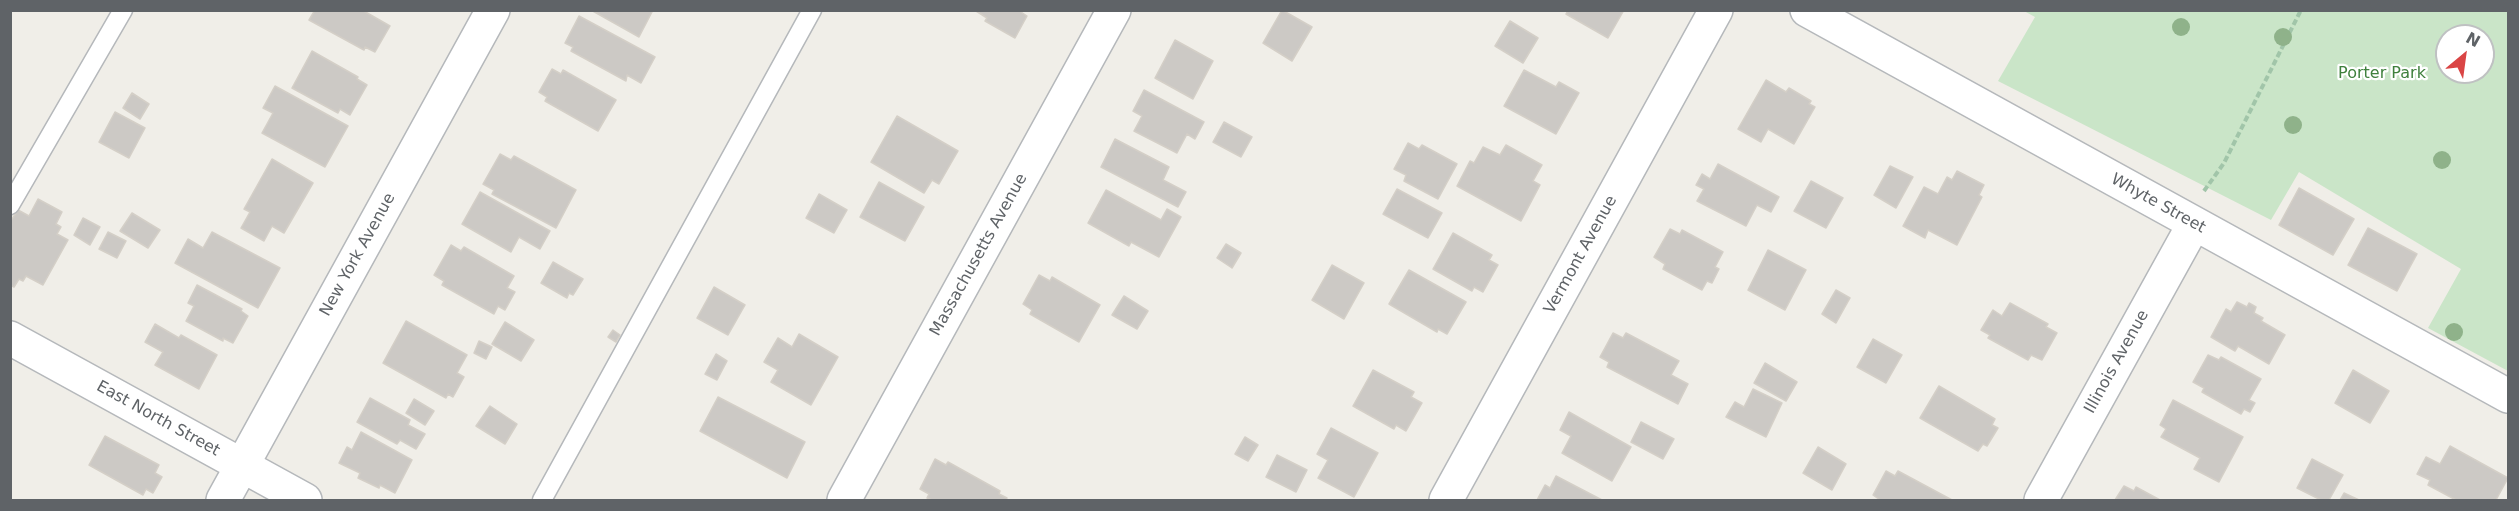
<!DOCTYPE html>
<style>
body{margin:0}
#map{position:relative;width:2519px;height:511px;overflow:hidden;background:#f0eee8;font-family:"DejaVu Sans",sans-serif}
canvas{display:block}
.frame{position:absolute;inset:0;border:12px solid #5f6367;pointer-events:none}
.north{position:absolute;left:2435px;top:24px;width:60px;height:60px;box-sizing:border-box;background:#fff;border:2px solid #bfc1c2;border-radius:50%;rotate:29deg;font-size:16px;font-weight:700;line-height:24px;text-align:center;color:#5f6367}
.north::after{content:'';display:block;margin:auto;width:21px;height:27px;background:#da4545;clip-path:polygon(50% 0,100% 100%,50% 72%,0 100%)}
</style>
<div id="map">
<canvas width="2519" height="511"></canvas>
<div class="frame"></div>
<div class="north">N</div>
</div>
<script>
const g = document.querySelector('canvas').getContext('2d');
g.lineJoin = 'round';
function fill(path, color) { g.fillStyle = color; g.fill(path, 'evenodd'); }
function trace(path, color, width, dash) { g.strokeStyle = color; g.lineWidth = width; g.lineCap = dash ? 'butt' : 'round'; g.setLineDash(dash || []); g.stroke(path); }
function write(font, color, halo, rows, align = 'center') {
  g.font = font + ' "DejaVu Sans",sans-serif'; g.lineWidth = 4.5; g.setLineDash([]); g.textBaseline = 'middle'; g.strokeStyle = halo; g.fillStyle = color; for (const [text, x, y, turn = 0] of rows) {
    g.save(); g.translate(x, y); g.rotate((+turn || 0) * Math.PI / 180); g.textAlign = isNaN(turn) ? turn : align; if (halo) g.strokeText(text, 0, 0); g.fillText(text, 0, 0); g.restore();
  }
}
const green = new Path2D(`
 M2024 11H2508V371L2428 328 2461 269 2299 172 2271 220 1998 81 2035 17ZM2447 36H2483V72H2447Z`);
const building = new Path2D(`
 M315 10H362L390 26 375 52 365 47 364 50 309 20Z
 M591 10H653L639 37Z
 M1018 10 1027 16 1015 38 985 21 987 18 976 11Z
 M1282 10 1312 27 1292 61 1263 43Z
 M1568 10H1624L1608 38 1566 14Z
 M579 16 655 57 641 83 627 75 626 81 571 51 573 47 565 43Z
 M1510 21 1538 38 1523 63 1495 46Z
 M1175 40 1213 61 1193 99 1155 78Z
 M312 51 358 77 357 79 367 85 350 115 340 109 338 113 292 88Z
 M552 69 561 74 563 70 616 100 598 131 545 101 547 97 539 92Z
 M1524 70 1556 87 1559 82 1579 93 1556 134 1504 106Z
 M1766 80 1786 92 1789 88 1811 101 1809 104 1815 107 1794 144 1768 129 1761 142 1738 129Z
 M275 86 348 126 325 167 262 133 273 113 263 108Z
 M1144 90 1204 122 1195 139 1187 134 1177 153 1134 131 1142 116 1133 111Z
 M132 93 149 104 140 119 123 108Z
 M115 112 145 128 129 158 99 142Z
 M897 116 958 151 939 184 932 180 924 193 871 162Z
 M1224 122 1252 137 1241 157 1213 142Z
 M1115 139 1169 167 1163 180 1186 192 1178 207 1101 167Z
 M1408 143 1419 149 1422 145 1457 164 1438 199 1404 181 1406 175 1394 169Z
 M1506 145 1542 165 1533 181 1540 185 1521 221 1457 186 1470 161 1474 163 1483 147 1500 155Z
 M500 154 511 160 514 156 576 190 556 228 492 194 494 190 483 184Z
 M272 159 313 183 284 233 272 226 264 241 241 228 250 212 244 209Z
 M1718 164 1779 197 1771 212 1757 205 1746 226 1697 201 1704 189 1696 185 1702 174 1710 179Z
 M1890 166 1913 177 1896 208 1874 195Z
 M1957 171 1984 185 1979 195 1982 197 1957 245 1928 230 1925 238 1903 226 1924 187 1938 194 1947 177 1952 180Z
 M1811 181 1843 198 1826 228 1794 211Z
 M879 182 924 207 905 241 860 217Z
 M2299 188 2354 219 2333 255 2279 225Z
 M1397 189 1442 213 1428 238 1383 214Z
 M1106 190 1161 220 1167 209 1181 217 1159 257 1131 242 1129 246 1088 223Z
 M480 192 550 231 540 249 519 237 511 252 462 224Z
 M819 194 847 210 834 233 806 218Z
 M38 199 62 212 56 224 61 227 57 234 68 240 43 285 26 276 23 281 19 279 14 287 10 285V222L18 210 29 216Z
 M132 213 160 230 148 248 120 231Z
 M83 218 100 227 90 245 74 235Z
 M2368 228 2417 254 2397 291 2348 265Z
 M1670 229 1680 234 1682 230 1723 252 1715 267 1719 269 1712 283 1707 281 1702 290 1663 269 1665 264 1654 257Z
 M108 232 126 241 117 258 99 249Z
 M212 232 280 268 258 308 175 263 188 239 203 248Z
 M1453 233 1492 255 1489 260 1498 265 1483 292 1474 287 1472 291 1433 269Z
 M1226 244 1241 253 1232 268 1217 258Z
 M451 245 461 251 464 247 514 276 507 288 515 292 505 310 498 306 494 314 442 285 444 281 434 275Z
 M1768 250 1806 270 1785 310 1748 290Z
 M553 262 583 279 573 295 569 293 567 298 541 283Z
 M1332 265 1364 283 1344 319 1312 300Z
 M1409 270 1466 302 1447 334 1438 329 1437 332 1389 304Z
 M1039 275 1050 281 1052 277 1100 305 1079 342 1030 314 1032 310 1023 304Z
 M197 285 242 309 241 311 248 316 233 343 223 338V341L186 321 194 306 188 303Z
 M714 287 745 305 728 335 697 318Z
 M1836 290 1850 298 1836 323 1822 314Z
 M1124 296 1148 311 1137 329 1112 315Z
 M2237 302 2247 307 2249 303 2256 307 2254 313 2263 318 2261 321 2285 335 2269 364 2238 346 2235 351 2211 337 2226 309 2231 312Z
 M2010 303 2048 324 2046 327 2057 333 2042 360 2031 355 2028 360 1988 338 1990 335 1981 330 1993 310 2002 316Z
 M406 321 467 355 457 373 464 377 453 397 448 394 446 398 383 363Z
 M505 322 534 340 521 361 492 344Z
 M155 324 179 338 181 335 217 355 199 389 155 365 163 352 145 342Z
 M613 330 620 335 616 342 608 337Z
 M1613 333 1623 338 1626 333 1679 361 1671 375 1688 384 1678 404 1607 367 1609 362 1600 357Z
 M799 334 838 357 811 405 771 382 778 370 764 362 778 338 792 347Z
 M1873 339 1902 355 1886 383 1857 367Z
 M479 341 492 347 486 359 474 353Z
 M716 354 727 361 717 380 705 374Z
 M2208 355 2219 360 2221 357 2261 379 2249 400 2255 403 2250 412 2244 409 2241 414 2202 392 2204 388 2193 382Z
 M1765 363 1797 382 1786 401 1754 383Z
 M1373 370 1414 392 1411 397 1422 403 1406 431 1396 425 1394 429 1353 406Z
 M2353 370 2389 391 2370 423 2335 403Z
 M1939 386 1995 419 1992 425 1998 428 1987 446 1983 444 1978 451 1920 418Z
 M1753 389 1782 403 1766 437 1726 417 1735 402 1744 407Z
 M718 397 805 442 787 478 700 431Z
 M370 398 410 420 408 425 425 434 416 449 400 440 397 444 357 422Z
 M414 399 434 411 425 425 406 413Z
 M2173 400 2243 437 2219 482 2194 469 2200 458 2161 437 2166 429 2160 425Z
 M490 406 517 424 505 444 476 426Z
 M1569 412 1631 447 1612 481 1562 453 1571 436 1560 430Z
 M1641 422 1674 439 1663 459 1631 442Z
 M1331 428 1378 453 1354 497 1318 478 1328 460 1317 454Z
 M361 432 412 460 395 493 380 485 379 488 358 478 360 473 339 463 347 447 352 450Z
 M105 436 159 465 155 473 162 477 153 493 146 489 143 495 89 465Z
 M1245 437 1258 445 1248 461 1235 454Z
 M2450 446 2508 478 2496 500H2456L2428 485 2430 480 2417 474 2426 457 2440 464Z
 M1818 447 1846 464 1832 490 1803 473Z
 M1277 455 1307 470 1296 492 1266 477Z
 M935 459 946 465 948 462 1000 491 999 494 1007 498 1006 500H932L927 498 929 494 920 489Z
 M2312 459 2343 475 2329 500H2321L2297 488Z
 M1886 471 1895 476 1898 471 1952 500H1880L1873 495Z
 M1556 476 1602 500H1537L1545 485 1550 488Z
 M2124 486 2134 491 2136 487 2160 500H2115Z
 M2344 493 2359 500H2340Z`);
const path = new Path2D(`
 M2204 191 2224 163 2301 10`);
const service = new Path2D(`
 M10 205 123 10
 M542 500 812 10`);
const minor = new Path2D(`
 M1807 10 2508 396
 M10 338 305 500
 M223 500 493 10
 M844 500 1114 10
 M1446 500 1716 10
 M2041 500 2194 224`);
const trees = [
 [2181,27],
 [2283,37],
 [2293,125],
 [2442,160],
 [2454,332]
];
const parkNames = [
 ["Porter Park",2382,74]
];
const streetNames = [
 ["Whyte Street",2158,204,29],
 ["New York Avenue",358,255,-61],
 ["Massachusetts Avenue",979,255,-61],
 ["Vermont Avenue",1581,255,-61],
 ["Illinois Avenue",2117,362,-61],
 ["East North Street",158,419,29]
];
fill(green, '#cae5c8');
fill(building, '#ccc9c5');
trace(building, '#d4cfc7', 1.5);
trace(service, '#b5b8bb', 21);
trace(minor, '#b5b8bb', 36);
trace(path, '#a1c5a9', 4, [6, 3]);
trace(service, '#fff', 18);
trace(minor, '#fff', 33);
g.fillStyle = '#8fb28a';
for (const [x, y] of trees) { g.beginPath(); g.arc(x, y, 9, 0, 2 * Math.PI); g.fill(); }
write('16px', '#3f803d', '#fff', parkNames);
write('16px', '#5f6367', '#fff', streetNames);
</script>
